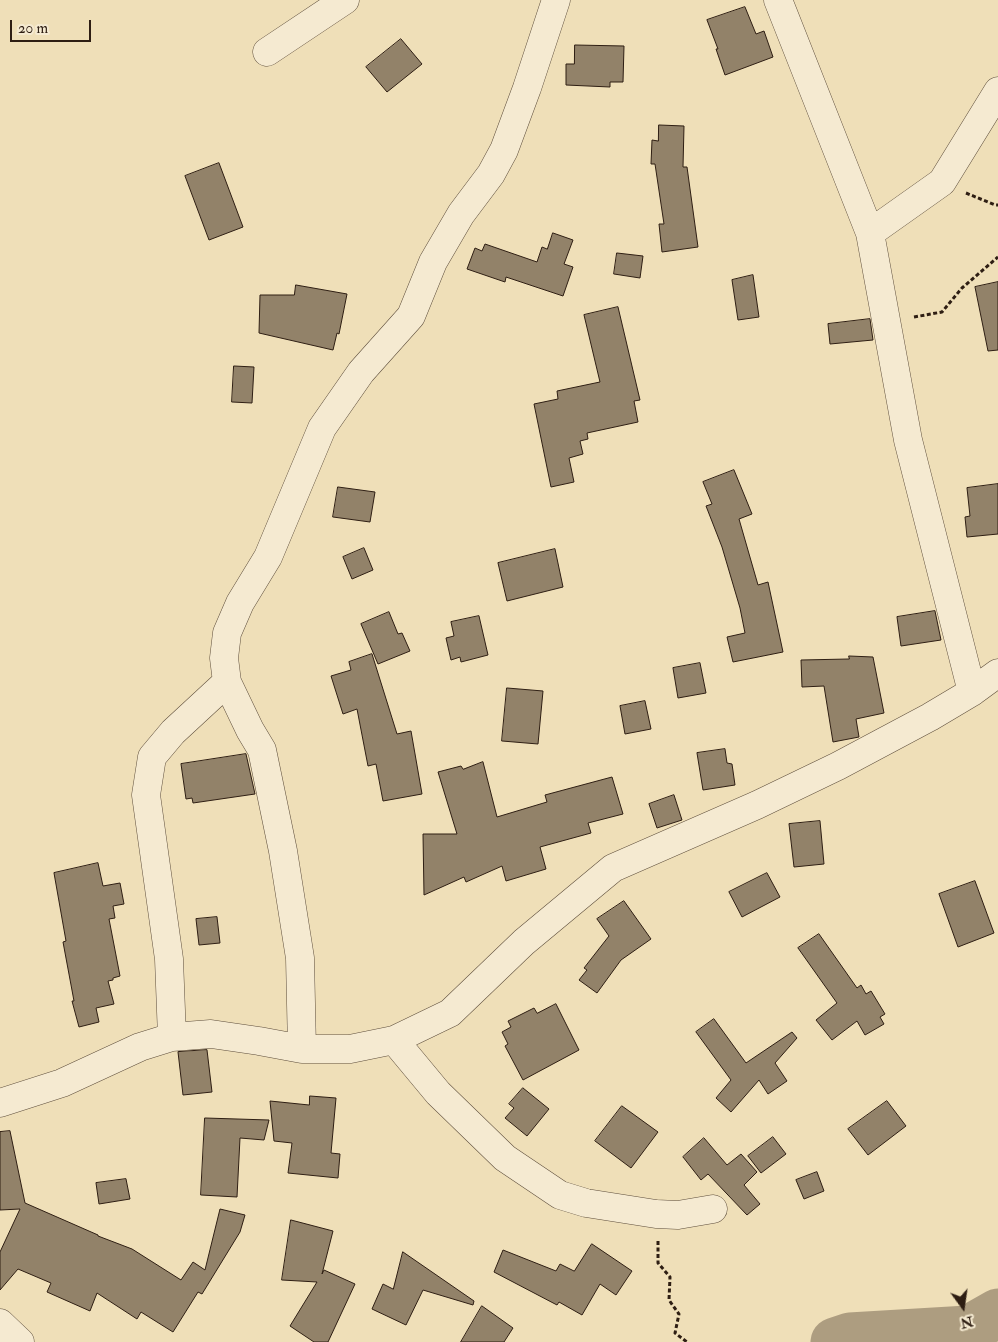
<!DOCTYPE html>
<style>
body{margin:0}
#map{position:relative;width:998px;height:1342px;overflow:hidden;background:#efdfb8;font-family:"IM FELL Double Pica",serif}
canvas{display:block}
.north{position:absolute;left:938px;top:1282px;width:50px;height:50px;-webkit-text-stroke:4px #f5ead1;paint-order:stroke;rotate:166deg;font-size:14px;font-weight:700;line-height:20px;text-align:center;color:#2e1e13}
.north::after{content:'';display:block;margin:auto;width:18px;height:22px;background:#2e1e13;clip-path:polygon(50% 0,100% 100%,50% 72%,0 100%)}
.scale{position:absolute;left:10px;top:20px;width:81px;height:22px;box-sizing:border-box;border:2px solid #2e1e13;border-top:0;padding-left:6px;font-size:15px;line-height:18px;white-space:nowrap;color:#2e1e13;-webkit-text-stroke:4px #f5ead1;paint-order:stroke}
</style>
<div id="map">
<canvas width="998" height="1342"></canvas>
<div class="north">N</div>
<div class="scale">20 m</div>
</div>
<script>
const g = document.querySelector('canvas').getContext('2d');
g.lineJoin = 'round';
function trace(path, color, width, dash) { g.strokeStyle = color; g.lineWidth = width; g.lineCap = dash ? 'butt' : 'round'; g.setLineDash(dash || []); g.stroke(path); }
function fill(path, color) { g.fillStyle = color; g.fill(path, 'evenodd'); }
const river = new Path2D(`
 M835 1342 850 1337 968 1330 998 1313`);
const building = new Path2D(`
 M745 7 756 34 764 31 773 57 725 75 716 49H718L707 20Z
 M401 39 422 64 387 92 366 67Z
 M575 45 624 46 623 82H610V87L566 85V64H574Z
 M659 125 684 126 683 167H687L698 247 662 252 659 224H664L655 164H651L652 140 658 141Z
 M219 163 243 227 209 240 185 176Z
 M553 233 573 240 564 264 573 267 563 296 506 277 505 282 467 269 475 248 482 251 485 244 537 262 542 247 547 249Z
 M617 253 643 256 640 278 614 274Z
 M753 275 759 317 738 320 732 280Z
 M998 282V350L988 351 975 287Z
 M296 285 347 294 339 334 337 333 333 350 259 333 260 295H294Z
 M618 307 640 400 634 401 638 422 587 433 588 439 580 441 583 454 569 458 574 482 551 487 534 404 558 399 557 391 600 382 584 315Z
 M870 319 873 340 830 344 828 324Z
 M234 366 254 367 252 403 232 402Z
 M734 470 752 514 739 519 758 585 768 582 783 652 733 662 727 637 745 633 740 608 722 547 706 506 712 504 703 482Z
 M998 484V534L967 537 965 517 970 516 967 488Z
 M338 487 375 492 370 522 333 517Z
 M364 548 373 570 352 579 343 557Z
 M555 549 563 587 507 601 498 563Z
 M935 611 941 640 901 646 897 617Z
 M389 612 398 634 402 633 410 651 378 664 361 624Z
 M479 616 488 655 461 662 460 657 451 660 446 638 454 636 451 622Z
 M372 654 397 734 411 731 422 794 383 801 376 764 368 766 357 709 343 714 331 676 351 670 349 662Z
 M849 656 873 657 884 713 856 719 859 737 833 742 824 686 802 687 801 660 849 659Z
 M700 663 706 693 678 698 673 668Z
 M507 688 543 691 538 744 502 741Z
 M645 701 651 729 625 734 620 706Z
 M725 749 727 763 732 764 735 785 703 790 697 753Z
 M246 754 255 794 193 803 192 798 186 799 181 764Z
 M483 762 497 817 547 802 545 795 612 777 623 814 588 823 591 833 540 847 546 869 506 881 502 866 466 882 464 877 424 895 423 834H457L438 772 461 766 463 769Z
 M674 795 682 820 657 828 649 804Z
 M820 821 824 864 794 867 789 824Z
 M98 863 103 886 120 883 124 904 113 906 115 918 109 919 120 976 113 978V980L108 981 114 1004 96 1008 99 1022 79 1027 72 1001H74L63 942 66 941 54 873Z
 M767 873 780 897 742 917 729 892Z
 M975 881 994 933 958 947 939 894Z
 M624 901 651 939 621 960 597 993 579 980 587 970 584 968 609 936 597 919Z
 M217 917 220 943 199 945 196 919Z
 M819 934 857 988 861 985 866 994 871 991 885 1014 880 1017 884 1024 865 1035 857 1021 832 1040 816 1020 837 1003 798 948Z
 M556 1004 579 1050 523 1080 505 1046 508 1044 502 1032 511 1027 508 1021 534 1008 537 1013Z
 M714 1019 746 1063 792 1032 797 1038 775 1063 787 1081 768 1094 759 1080 731 1112 716 1098 731 1080 696 1032Z
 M207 1050 212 1092 183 1095 178 1052Z
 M523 1088 549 1109 527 1136 505 1118 514 1108 509 1104Z
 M310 1096 336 1098 331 1153 340 1154 338 1178 288 1173 292 1143 274 1141 270 1101 309 1105Z
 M887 1101 906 1126 868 1155 848 1129Z
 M622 1106 658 1132 631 1168 595 1141Z
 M205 1118 269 1120 264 1140 240 1138 237 1197 201 1195Z
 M10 1131 25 1203 98 1235V1236L132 1249 181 1280 193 1262 205 1270 220 1209 245 1215 240 1232 202 1294 198 1292 173 1332 141 1312 137 1319 97 1293 90 1311 47 1292 51 1283 18 1269 0 1290V1252L20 1209 0 1210V1132Z
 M773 1137 786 1154 761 1173 748 1156Z
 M704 1138 727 1165 741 1154 757 1172 744 1185 760 1204 747 1215 708 1174 701 1180 683 1157Z
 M817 1172 824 1191 804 1199 796 1180Z
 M126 1179 130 1199 99 1204 96 1183Z
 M291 1220 333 1231 322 1274 324 1270 355 1284 328 1342H314L290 1326 317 1282 282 1280Z
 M592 1244 632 1271 616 1295 600 1284 582 1315 559 1302 557 1305 494 1272 503 1250 556 1271 560 1264 574 1271Z
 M403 1252 474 1301 473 1305 423 1290 406 1325 372 1309 383 1284 393 1289Z
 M482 1306 513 1328 504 1342H461Z`);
const path = new Path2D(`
 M966 193 995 205H998
 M914 317 942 312 962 288 998 257
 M658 1241V1263L670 1277 669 1300 679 1314 675 1333 687 1342`);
const minor = new Path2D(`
 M778 0 870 233 908 440 972 692
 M267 52 345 0
 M870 233 942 182 998 91
 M172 1037 169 959 146 795 152 757 173 732 227 682
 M394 1040 438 1093 505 1158 560 1195 586 1203 656 1214 678 1215 713 1209
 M302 1049 300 958 283 851 262 750 250 730 227 682 224 658 227 633 240 603 268 557 322 428 361 372 411 316 433 262 461 214 491 174 504 150 527 88 556 0
 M0 1103 62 1083 140 1047 172 1037 211 1034 259 1041 302 1049H350L394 1040 450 1013 524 942 613 868 757 805 838 766 930 717 972 692 998 673
 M0 1323 20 1342`);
trace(river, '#ad9d80', 49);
fill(building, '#928269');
trace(building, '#2e1e13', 1);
trace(minor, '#5e4e3c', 29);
trace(path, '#2e1e13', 3, [4, 2.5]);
trace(minor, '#f5ead1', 28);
</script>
